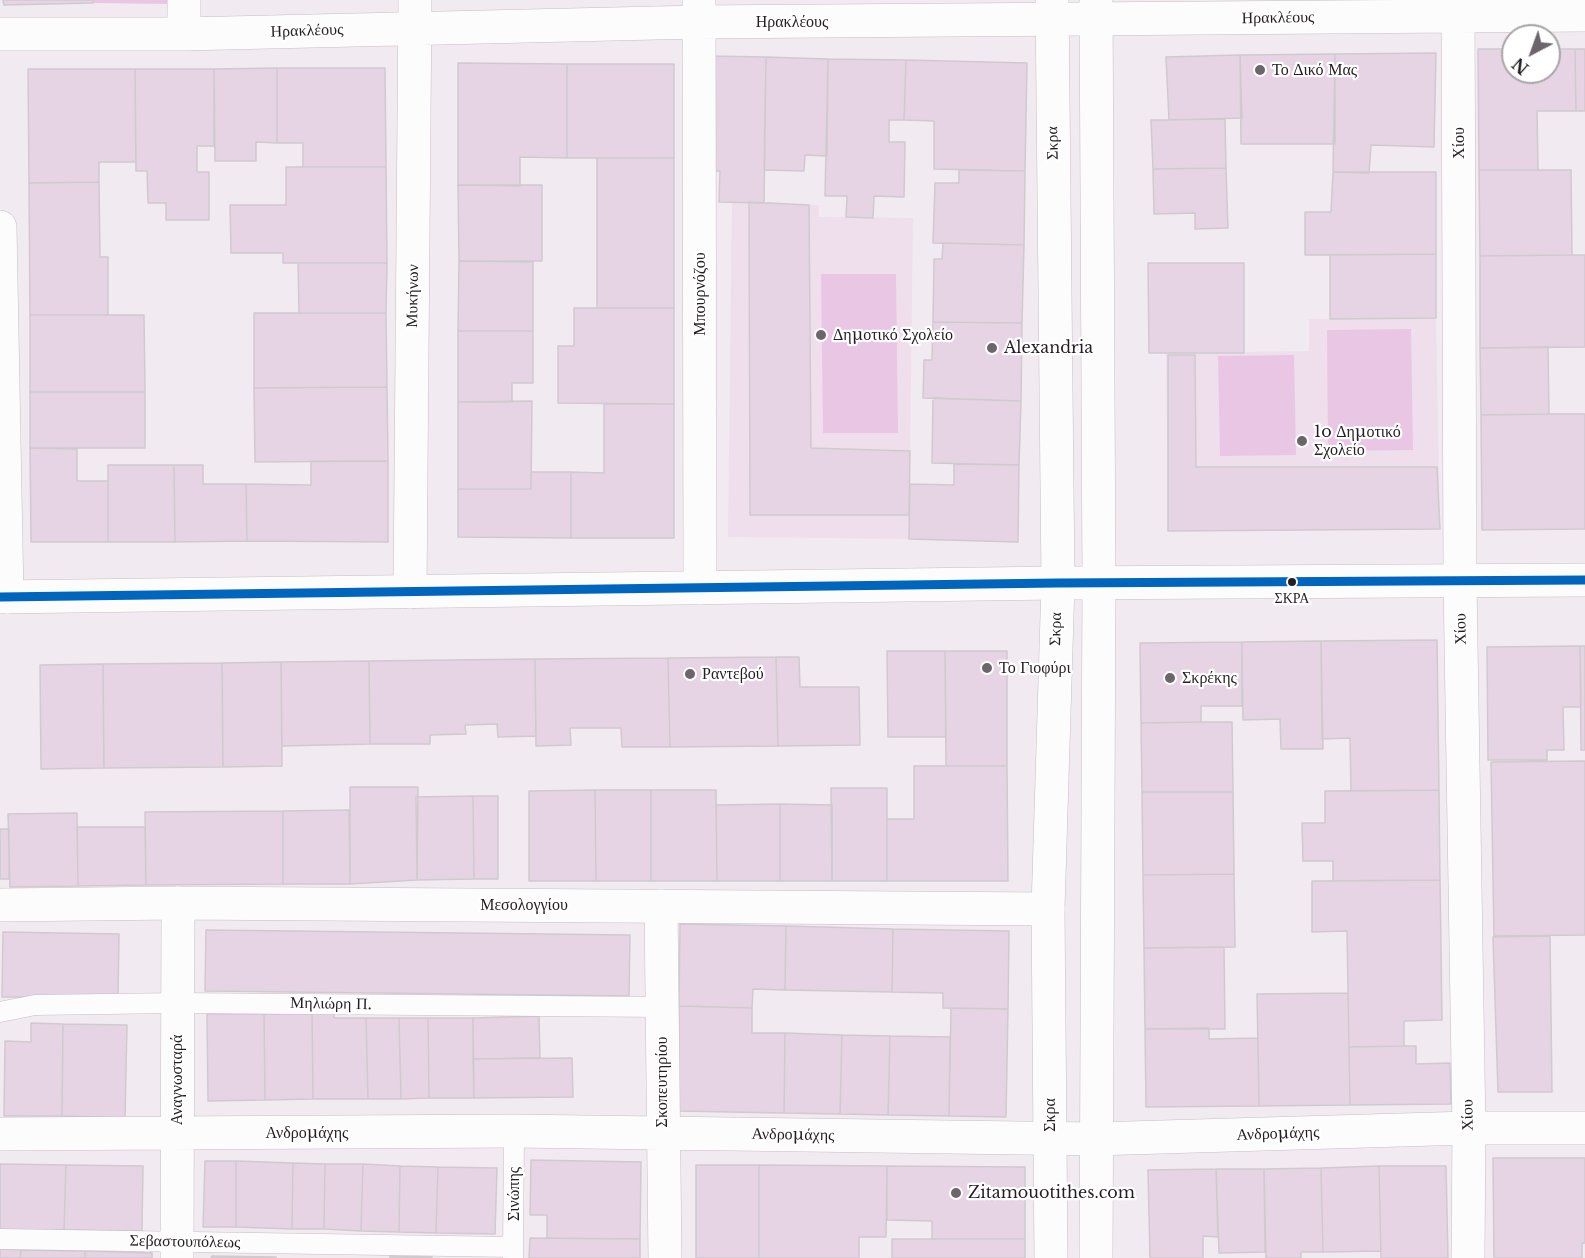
<!DOCTYPE html>
<meta charset="utf-8">
<style>
body{margin:0}
#map{position:relative;width:1585px;height:1258px;overflow:hidden;background:#f2eaf1;font-family:"Libre Baskerville",serif}
canvas{display:block}
.north{position:absolute;left:1501px;top:24px;width:60px;height:60px;box-sizing:border-box;background:#fff;border:2px solid #a7a5a7;border-radius:50%;rotate:221deg;font-size:16px;font-weight:700;line-height:24px;text-align:center;color:#241e23}
.north::after{content:'';display:block;margin:auto;width:21px;height:27px;background:#6c656b;clip-path:polygon(50% 0,100% 100%,50% 72%,0 100%)}
</style>
<div id="map">
<canvas width="1585" height="1258"></canvas>
<div class="north">N</div>
</div>
<script>
const g = document.querySelector('canvas').getContext('2d');
g.lineJoin = 'round';
function fill(path, color) { g.fillStyle = color; g.fill(path, 'evenodd'); }
function trace(path, color, width, dash) { g.strokeStyle = color; g.lineWidth = width; g.lineCap = dash ? 'butt' : 'round'; g.setLineDash(dash || []); g.stroke(path); }
function write(font, color, halo, rows, align = 'center') {
  g.font = font + ' "Libre Baskerville",serif'; g.lineWidth = 4.5; g.setLineDash([]); g.textBaseline = 'middle'; g.strokeStyle = halo; g.fillStyle = color; for (const [text, x, y, turn = 0] of rows) {
    g.save(); g.translate(x, y); g.rotate((+turn || 0) * Math.PI / 180); g.textAlign = isNaN(turn) ? turn : align; if (halo) g.strokeText(text, 0, 0); g.fillText(text, 0, 0); g.restore();
  }
}
const built = new Path2D(`
 M732 202 819 205V217L913 218 909 539 728 537Z
 M1436 318 1440 529 1168 531 1166 353 1309 351V319Z`);
const green = new Path2D(`
 M93 0H171V4L93 3Z
 M821 274H896L898 433H823Z
 M1411 329 1413 450 1328 451 1327 330Z
 M1294 355 1296 455 1220 456 1218 356Z`);
const building = new Path2D(`
 M3 0H93V3L4 5Z
 M1478 49H1513V72H1549V49H1575L1576 111H1537L1538 170H1479Z
 M1575 49H1585V111H1576Z
 M1436 53 1434 147 1371 145 1369 173 1333 172 1335 54Z
 M1335 54V144H1241L1240 55Z
 M1240 55 1242 118 1169 120 1166 57Z
 M709 56 766 57 764 203 719 202 720 171H707Z
 M766 57 828 59 827 156 805 155 804 171 764 170Z
 M828 59 906 60 904 120H889V142H905L904 197 874 196 873 218 846 217 847 196H825Z
 M906 60 1027 63 1025 171 934 169V121L904 120Z
 M458 63 567 64V158L520 157V186L458 185Z
 M567 64H674V158H567Z
 M277 68V143L256 142V161H215L214 69Z
 M277 68H385L386 167H303V143H277Z
 M28 69H135L136 162H99V182L29 183Z
 M135 69H214V146H197V172H209V220H166V203H148L147 171H136Z
 M1225 119 1226 168 1153 169 1151 120Z
 M597 158H674V308H597Z
 M286 167H386L387 263H283V253H231L230 205H286Z
 M1226 168 1228 228 1195 229V213L1154 214 1153 169Z
 M959 170 1025 171 1024 245 933 243 935 183H959Z
 M1479 170H1571L1572 255 1480 256Z
 M1333 172H1436V254L1305 255V212H1331Z
 M99 182 100 257H108V315H30L29 183Z
 M458 185H542V261H459Z
 M749 202 809 205 811 448 910 451 909 515H750Z
 M943 243 1024 245 1022 323 933 322 934 259H942Z
 M1436 254V318L1330 319V255Z
 M1572 255H1585V347L1480 348V256Z
 M459 261 533 262V331H458Z
 M298 263H387L386 313H299Z
 M1148 263H1244V353H1149Z
 M574 308H674V404L558 403V346H574Z
 M254 313H386L387 387 254 388Z
 M30 315H144L145 392H30Z
 M933 322 1022 323 1021 401 923 398 924 360H932Z
 M458 331H533V383H512V402H458Z
 M1548 347 1549 414 1481 415 1480 348Z
 M1168 355H1195L1196 467H1437L1440 529 1168 531Z
 M387 387 388 461 255 462 254 388Z
 M30 392H145V448H30Z
 M933 398 1021 401 1019 465 932 463Z
 M532 401 531 489H458V402Z
 M604 404H674V538H571V472L604 473Z
 M1549 414H1585V529L1482 530 1481 415Z
 M30 448 77 449V481H108V542H31Z
 M311 461H388V542L247 541 246 484 311 485Z
 M954 464 1019 465 1018 542 909 539 910 484 954 485Z
 M108 465H174L175 542H108Z
 M174 465H203V484H246L247 541 175 542Z
 M531 472H571V538L458 537V489H531Z
 M1437 640 1439 790 1351 791 1350 738 1322 739 1321 641Z
 M1321 641 1323 749H1281L1280 719 1243 720 1242 642Z
 M1242 642V706H1201V722L1141 723 1140 643Z
 M1580 646 1581 707H1563L1564 750H1547V760H1488L1487 647Z
 M1580 646H1585V750H1581Z
 M887 651H945L946 737H888Z
 M945 651H1007V766H946Z
 M776 657 778 746 670 747 668 658Z
 M776 657H799L800 687H859L860 745 778 746Z
 M668 658 670 747H622L621 728H570L571 745 536 746 535 659Z
 M535 659 536 736 498 737 497 724 465 725 466 734 430 735V744H370L369 661Z
 M369 661 370 744 282 746 281 662Z
 M281 662 282 766 223 767 222 663Z
 M222 663 223 767 104 768 103 664Z
 M103 664 104 768 41 769 40 665Z
 M1201 722H1232L1233 792H1142L1141 723Z
 M1585 761V935L1494 936 1491 762Z
 M914 766H1007L1008 881H887V819H914Z
 M350 787H418L417 880 350 884Z
 M831 788H887V881H832Z
 M595 790 596 881H529V791Z
 M595 790H651V881H596Z
 M651 790H716L717 881H651Z
 M1439 790 1440 880 1333 881V861H1303L1302 823H1325V791Z
 M1142 792H1233L1234 874 1143 875Z
 M473 796 474 879 417 880 416 797Z
 M473 796H498V879H474Z
 M780 804V881H717L716 805Z
 M780 804 832 805V881H780Z
 M349 810 350 884H283V811Z
 M283 811V884L146 885 145 812Z
 M77 813 78 886 10 887 8 814Z
 M77 827H145L146 885 78 886Z
 M0 829H9V879H0Z
 M1234 874 1235 947 1144 948 1143 875Z
 M1440 880 1442 1020 1404 1021V1046L1349 1047 1347 931 1312 932V881Z
 M680 924 786 926 785 990 753 989 752 1008 679 1006Z
 M786 926 893 929 892 992 785 990Z
 M893 929 1009 931 1008 1009 943 1008V993L892 992Z
 M206 930 630 935 629 996 205 991Z
 M3 932 119 934 118 997H2Z
 M1550 936 1552 1092H1498L1493 937Z
 M1224 947 1225 1029H1145L1144 948Z
 M1348 993 1350 1105 1259 1106 1257 994Z
 M679 1006 752 1008V1033H785L784 1113 677 1111Z
 M951 1008 1008 1009 1006 1117 949 1116Z
 M312 1013H334V1018H366L368 1099H313Z
 M312 1013 313 1099 265 1100 264 1014Z
 M207 1014H264L265 1100 208 1101Z
 M539 1016 540 1058 473 1059V1018Z
 M366 1018H399L401 1099H368Z
 M399 1018H428L429 1098 401 1099Z
 M428 1018H473L474 1098H429Z
 M31 1023 63 1024 62 1116H4L5 1041 31 1042Z
 M63 1024 127 1025 125 1118 62 1116Z
 M1209 1028V1039L1258 1038 1259 1106 1146 1107 1145 1029Z
 M785 1033 842 1035 840 1114 784 1113Z
 M842 1035 890 1036 888 1115 840 1114Z
 M890 1036 950 1037 949 1116 888 1115Z
 M1404 1046H1416V1064L1450 1063 1451 1104 1350 1105 1349 1047Z
 M572 1058 573 1097 474 1098 473 1059Z
 M1493 1158H1585V1243H1582V1258H1494Z
 M531 1160 641 1162 640 1239 547 1238V1215H530Z
 M205 1161H236V1227H203Z
 M236 1161 293 1163 292 1229 236 1227Z
 M293 1163 325 1164 324 1229H292Z
 M0 1164 66 1165 64 1230H0Z
 M325 1164H363L361 1231 324 1229Z
 M363 1164 400 1166 399 1232 361 1231Z
 M66 1165 143 1166 142 1231 64 1230Z
 M696 1165H759V1258H696Z
 M759 1165 887 1166 886 1237H859V1258H759Z
 M400 1166 438 1167 436 1233 399 1232Z
 M887 1166 1025 1167V1239H932V1221L887 1220Z
 M1379 1166 1381 1251 1323 1252 1321 1168Z
 M1379 1166H1446L1448 1258H1381Z
 M438 1167 497 1168 495 1234 436 1233Z
 M1321 1168 1323 1252H1301V1258H1266L1264 1169Z
 M1216 1169 1218 1237 1203 1236V1258H1150L1148 1170Z
 M1216 1169H1264L1265 1252 1219 1253Z
 M530 1238 640 1239V1258H529Z
 M892 1239H1025V1258H892Z
 M0 1249 21 1250 20 1258H0Z
 M21 1250 85 1251V1258H20Z
 M85 1251 152 1253V1258H85Z
 M212 1256 276 1257V1258H211Z
 M390 1256 432 1257V1258H390Z`);
const lane = new Path2D(`
 M0 1012 35 1005 177 1003 663 1007
 M0 1239 513 1247
 M513 1257 514 1131`);
const street = new Path2D(`
 M699 0 700 588
 M1458 0 1460 582 1469 1128 1468 1258
 M0 34H184L699 22 1585 15
 M184 34V0
 M0 227 7 597
 M410 592 415 0
 M0 905 178 903 1048 909
 M661 906 665 1258
 M0 1134 514 1131 1094 1139 1469 1128H1585
 M177 1258 178 903`);
const secondary = new Path2D(`
 M0 597 1058 583 1585 580
 M1051 1258 1048 909 1058 583 1052 0
 M1096 1258 1099 582 1096 0`);
const bus1 = new Path2D(`
 M0 597 1058 583 1585 580`);
const markers = [
 [1260,70,6,"#6c656b"],
 [821,335,6,"#6c656b"],
 [992,348,6,"#6c656b"],
 [1302,441,6,"#6c656b"],
 [1292,582,5,"#241e23"],
 [987,668,6,"#6c656b"],
 [690,674,6,"#6c656b"],
 [1170,678,6,"#6c656b"],
 [956,1193,6,"#6c656b"]
];
const busNames = [
 ["ΣΚΡΑ",1292,599]
];
const streetNames = [
 ["Ηρακλέους",1278,18,-1],
 ["Ηρακλέους",792,22],
 ["Ηρακλέους",307,31,-2],
 ["Σκρα",1053,143,-91],
 ["Χίου",1459,143,-90],
 ["Μπουρνόζου",700,294,-90],
 ["Μυκήνων",413,296,-89],
 ["Σκρα",1056,629,-88],
 ["Χίου",1461,629,-91],
 ["Μεσολογγίου",524,905],
 ["Μηλιώρη Π.",331,1004,1],
 ["Αναγνωσταρά",177,1080,-90],
 ["Σκοπευτηρίου",662,1082,-90],
 ["Σκρα",1050,1115,-90],
 ["Χίου",1468,1115,-91],
 ["Ανδρομάχης",307,1133],
 ["Ανδρομάχης",1278,1134,-2],
 ["Ανδρομάχης",793,1135,1],
 ["Σινώπης",514,1194,-90],
 ["Σεβαστουπόλεως",185,1242,1]
];
const poiNames = [
 ["Το Δικό Μας",1272,70],
 ["Δημοτικό Σχολείο",833,335],
 ["Alexandria",1004,348],
 ["1o Δημοτικό",1314,432],
 ["Σχολείο",1314,450],
 ["Το Γιοφύρι",999,668],
 ["Ραντεβού",702,674],
 ["Σκρέκης",1182,678],
 ["Zitamouotithes.com",968,1193]
];
fill(built, '#efdfec');
fill(green, '#e9c6e3');
fill(building, '#e6d4e4');
trace(building, '#d0cacf', 1.5);
trace(lane, '#c4bec3', 21);
trace(street, '#c4bec3', 34);
trace(secondary, '#c4bec3', 34);
trace(lane, '#fdfcfd', 20);
trace(street, '#fdfcfd', 33);
trace(secondary, '#fdfcfd', 33);
trace(bus1, '#0065bd', 9);
for (const [x, y, r, color] of markers) { const dot = new Path2D(); dot.arc(x, y, r, 0, 2 * Math.PI); g.fillStyle = color; g.fill(dot); trace(dot, '#fff', 2); }
write('14px', '#241e23', '#fff', busNames);
write('16px', '#241e23', '#fff', streetNames);
write('16px', '#241e23', '#fff', poiNames, 'left');
</script>
